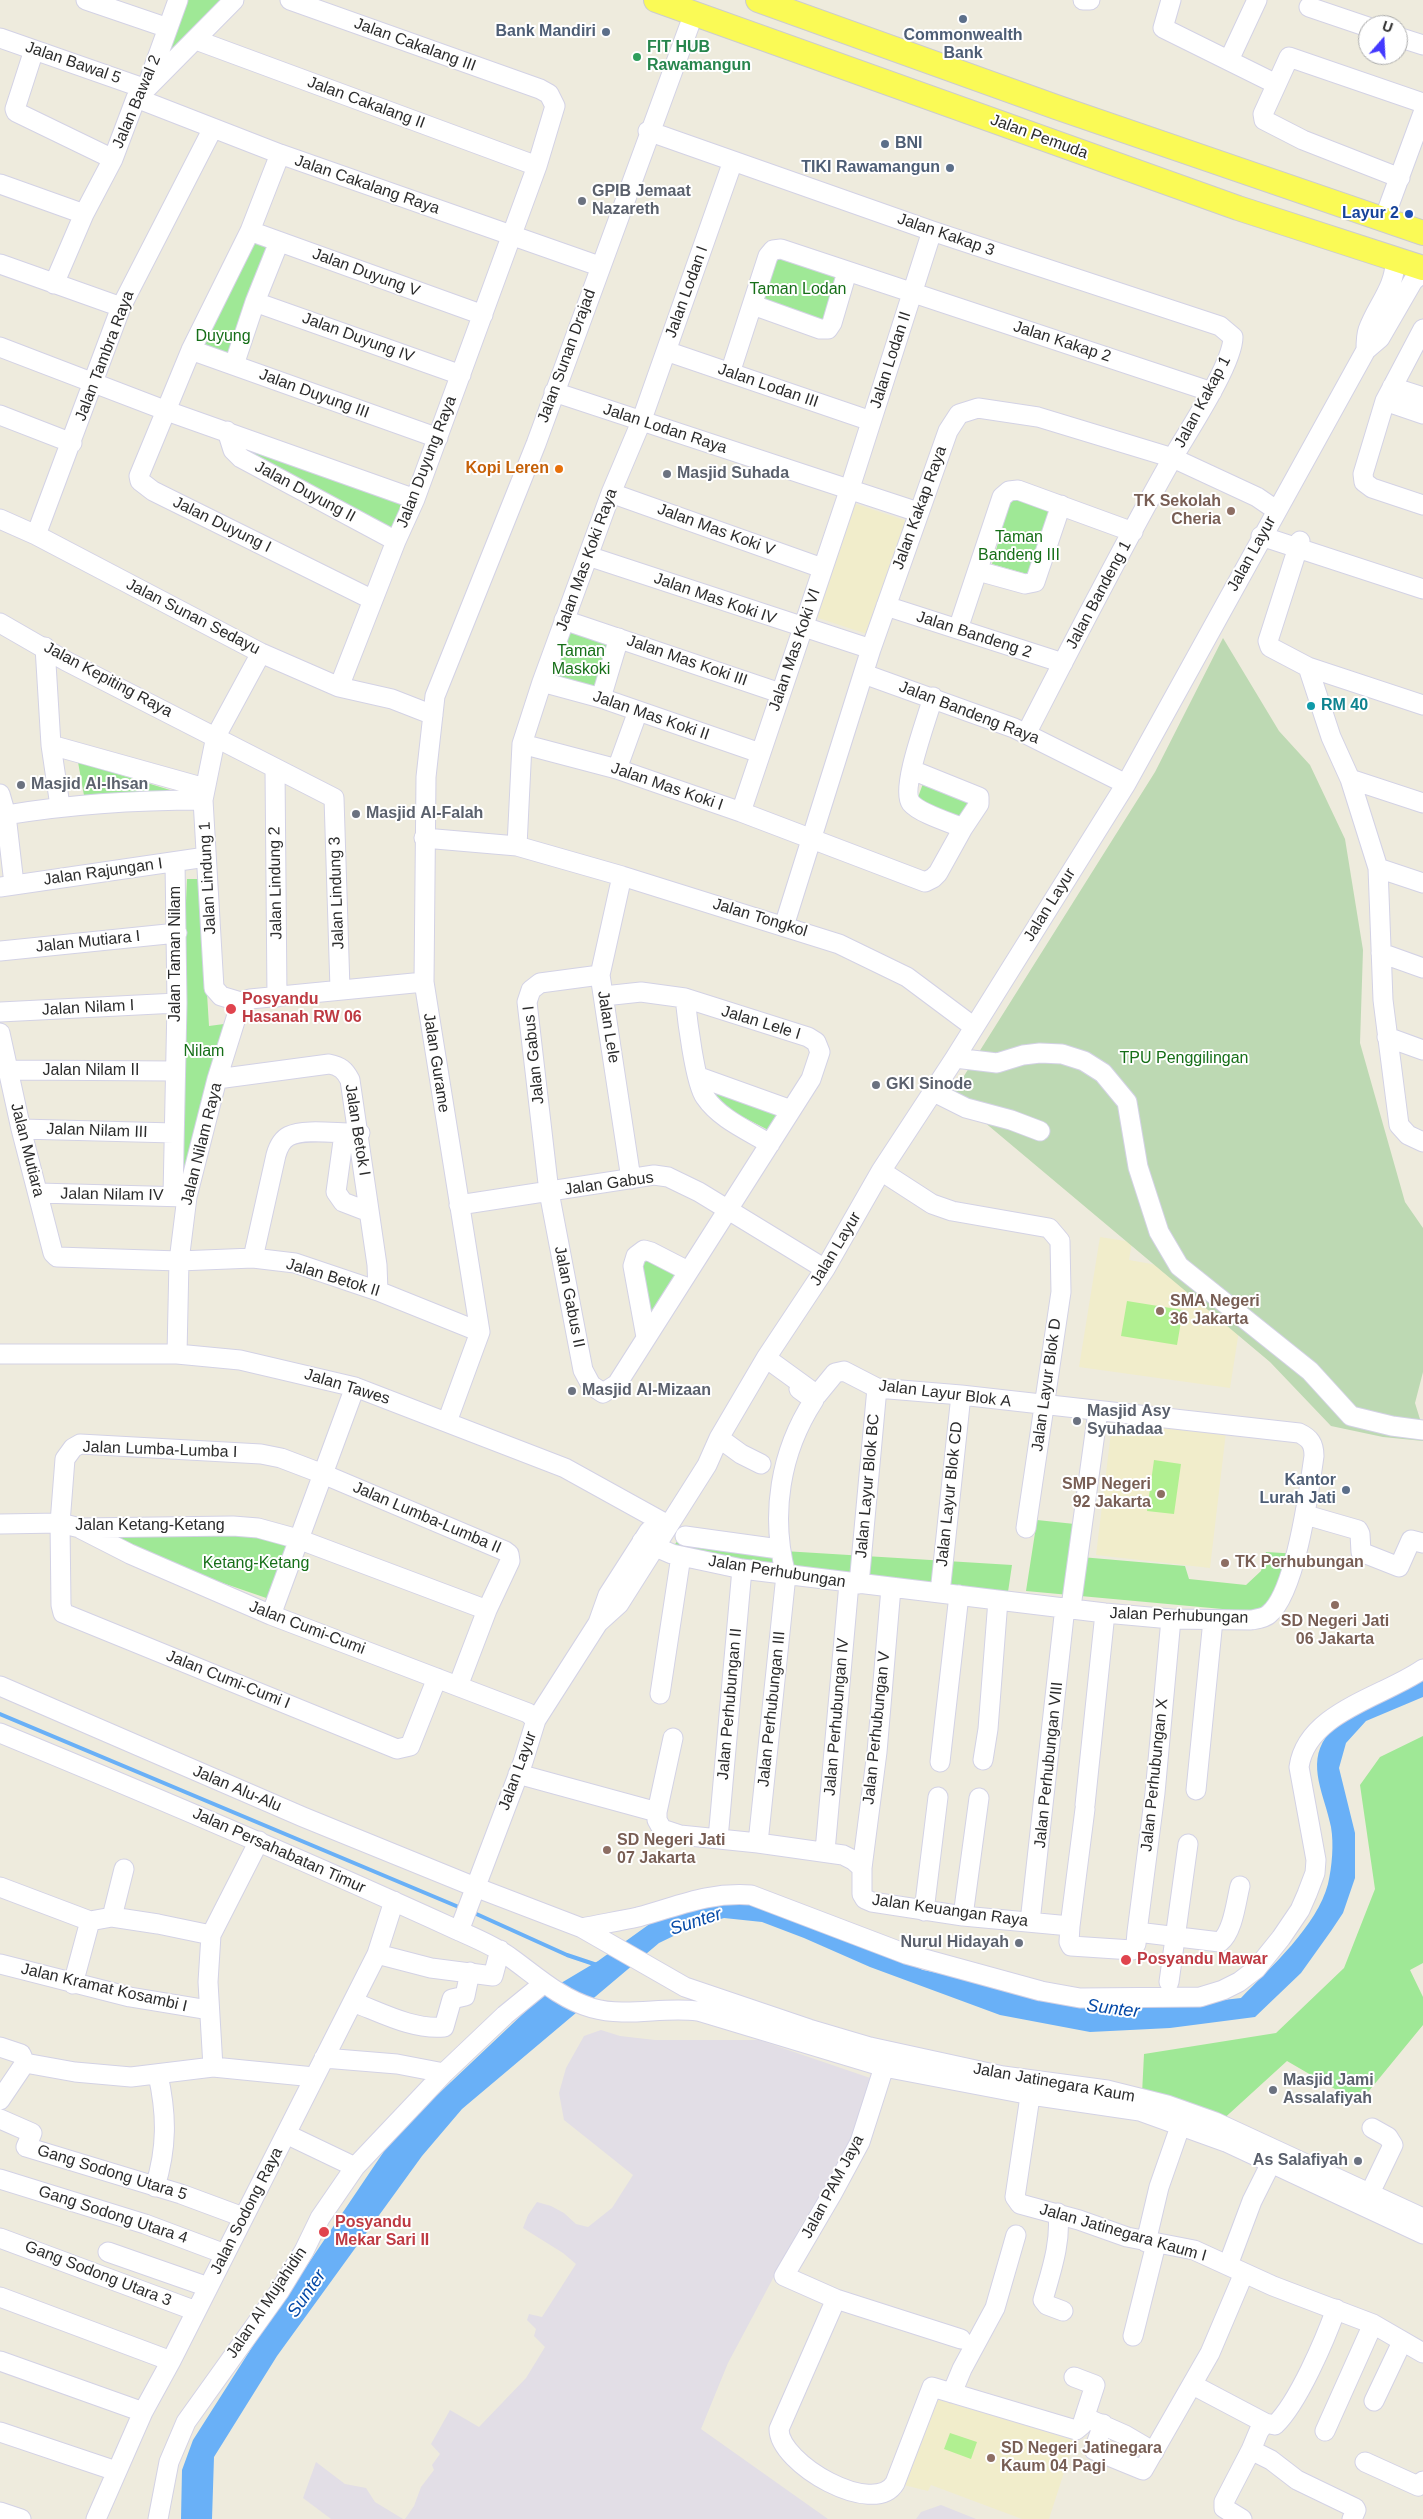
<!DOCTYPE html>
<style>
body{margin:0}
#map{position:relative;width:1423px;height:2519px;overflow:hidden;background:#eeebdd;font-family:Arial,sans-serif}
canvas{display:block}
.north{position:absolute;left:1358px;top:15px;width:50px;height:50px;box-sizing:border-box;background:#fff;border:1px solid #ababab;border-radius:50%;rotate:19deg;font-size:14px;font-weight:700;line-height:20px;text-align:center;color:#2c2c2c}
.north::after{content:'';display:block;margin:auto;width:18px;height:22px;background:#4339ff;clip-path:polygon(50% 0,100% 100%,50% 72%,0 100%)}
</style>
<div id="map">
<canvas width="1423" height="2519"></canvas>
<div class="north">U</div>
</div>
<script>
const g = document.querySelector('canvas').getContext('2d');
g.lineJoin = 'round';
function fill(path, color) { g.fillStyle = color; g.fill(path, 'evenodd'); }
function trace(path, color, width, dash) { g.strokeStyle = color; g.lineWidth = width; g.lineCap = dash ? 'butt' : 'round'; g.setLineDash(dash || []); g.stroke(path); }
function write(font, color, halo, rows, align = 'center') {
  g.font = font + ' Arial,sans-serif'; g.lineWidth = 4; g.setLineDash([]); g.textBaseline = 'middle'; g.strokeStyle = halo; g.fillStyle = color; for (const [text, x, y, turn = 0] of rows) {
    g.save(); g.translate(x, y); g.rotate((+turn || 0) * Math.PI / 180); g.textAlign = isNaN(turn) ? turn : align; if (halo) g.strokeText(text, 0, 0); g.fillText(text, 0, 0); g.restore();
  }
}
const industrial = new Path2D(`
 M601 2030 620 2036 655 2040H759L879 2081 863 2129 803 2222 728 2363 701 2429 828 2519H405L414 2506 421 2487 434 2470 432 2465 440 2454 431 2444 450 2410 479 2427 526 2378 545 2347 534 2336 536 2329 527 2320 529 2314 542 2317 576 2264 563 2253 523 2228 528 2215 537 2202 551 2206 564 2213 576 2224 588 2227 612 2208 633 2175 564 2120 559 2093 566 2068 584 2036Z
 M316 2462 345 2484 366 2488 375 2502 403 2519H331L303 2498Z
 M941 2505 976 2519H916L921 2512Z`);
const education = new Path2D(`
 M853 503 907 521 870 635 815 617Z
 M1100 1237 1132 1242 1129 1260 1180 1269 1241 1318 1230 1388 1079 1367Z
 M1113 1416 1226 1432 1210 1568 1096 1555Z
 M936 2389 1077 2432 1049 2519H1022L931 2485 928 2491 904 2485Z`);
const green = new Path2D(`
 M181 0H228L157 75Z
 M250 239 277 248 233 362 199 349Z
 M772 256 839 278 825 324 758 302Z
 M232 438 414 502 403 533 231 451Z
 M1011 498 1053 510 1034 576 992 564Z
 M566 623 615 639 598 695 546 679Z
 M78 762 180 793 85 801Z
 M925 778 976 799 962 820 917 800Z
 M187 879H200L209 1026 239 1022 185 1190 174 1191Z
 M715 1087 789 1111 776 1134 716 1103Z
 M640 1257 678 1269 650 1317Z
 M1037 1520 1084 1525 1081 1557 1185 1566 1189 1579 1246 1585 1261 1571 1266 1552 1300 1554 1266 1613 1026 1591Z
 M233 1530 296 1542 275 1601 185 1570 94 1531Z
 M683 1533 751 1549 1012 1565 1008 1592 750 1569 673 1547Z
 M1423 1736V1963L1410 1970 1423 1997V2025L1359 2103 1287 2061 1219 2123 1142 2094 1144 2054 1276 2033 1344 1968 1375 1889 1360 1785 1380 1757Z`);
const cemetery = new Path2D(`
 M1223 638 1279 731 1310 765 1345 839 1363 950 1360 1043 1405 1202 1423 1228V1372L1415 1403 1423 1429V1441L1383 1437 1331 1426 1270 1362 952 1095 1155 772Z`);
const pitch = new Path2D(`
 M1127 1301 1183 1310 1177 1345 1121 1336Z
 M1154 1460 1181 1464 1174 1514 1147 1511Z
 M950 2433 977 2442 971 2459 944 2449Z`);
const water = new Path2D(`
 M1423 1680V1697L1366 1721 1346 1743 1339 1768 1355 1833V1878L1343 1913 1331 1931 1301 1973 1255 2017 1170 2028 1090 2032 1000 2015 870 1967 804 1938 762 1922 724 1918 690 1928 659 1943 462 2109 422 2156 277 2356 214 2457 212 2519H181L182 2470 193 2440 256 2341 395 2135 546 1992 598 1961 651 1923 688 1903H765L923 1970 1065 1999 1170 2006 1241 1998C1271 1967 1317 1926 1328 1884 1332 1867 1334 1844 1331 1827 1325 1796 1306 1765 1326 1737 1329 1732 1333 1725 1338 1722 1364 1704 1395 1693 1423 1680Z`);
const stream = new Path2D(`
 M0 1714 461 1908
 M472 1912 567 1955 597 1965`);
const minor = new Path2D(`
 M86 0 168 28
 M290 0 540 89 549 94 555 106 537 166 415 499 396 541 339 687
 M1083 0H1090
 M1171 0 1163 28 1276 84
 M1309 7 1368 27
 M1398 37 1423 45
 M0 38 146 89 234 0
 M196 40 537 166
 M34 50 15 109 16 112 113 159
 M1229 60 1257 0
 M136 98 280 154 599 266
 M648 131 932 231 1220 326 1233 337C1233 364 1187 433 1172 459 1121 549 1074 641 1026 734
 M280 154 250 231 191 350 139 476 140 481 153 491 373 600
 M1400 178 1303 140 1264 120 1263 114 1289 57 1423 103
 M0 184 84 214
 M1384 219 1423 113
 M250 231 483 315
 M0 264 121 307
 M54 284 84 214 113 159 136 98 146 89 178 0
 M255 302 461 375
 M753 305 820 329H828L832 323 847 272
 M1423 329 1385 401 1363 474 1364 482 1372 488 1423 505
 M0 347 167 411 415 499
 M191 350 438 438
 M1366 350C1366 344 1366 336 1368 330 1377 305 1396 287 1395 259
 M666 351 871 421
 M234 365 255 302 279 242
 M730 373 768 256 773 250 781 249 1212 392
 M1392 387 1423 397
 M554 392 918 512
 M1385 401 1423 414
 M0 415 72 443
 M227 431 233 450 241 458 396 541
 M611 493 822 568
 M0 519 36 535 261 653 339 687 392 699 433 715
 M36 535 121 307 213 128
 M1261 536 1423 589
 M1300 541 1268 641 1270 647 1308 667 1423 705
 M588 556 871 649
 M978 571 1025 584 1035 582 1061 505
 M886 606 1063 663
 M564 620 780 693
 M0 623 66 661 334 798 340 989
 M958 629 1002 497 1009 491 1018 490 1133 532
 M45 647 51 745 60 806
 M1308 667 1331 737 1350 779 1378 868 1383 1000 1399 1125 1408 1135 1423 1142
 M864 674 1014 728 1126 784
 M542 682 601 698 760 753
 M601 698 619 638
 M522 744 617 769 741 812 925 882 933 878 938 873 963 828C951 823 919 813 911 803 900 789 928 716 933 697
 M51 745 205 788
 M275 769 277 997
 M617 769 638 711
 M912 770 979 797V804L963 828
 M1350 779 1423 803
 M0 794 6 815 14 884
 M741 812 850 488 932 231
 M6 815C72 804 136 800 203 800
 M424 838 517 846 622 876 839 944 907 977 974 1027
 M517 846 522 744 542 682 611 493 641 422 733 161
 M1378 868 1423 883
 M622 876 600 975 631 1179
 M0 887 206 857
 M784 926 871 649 948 431 959 414 978 408 1038 417 1173 458 1257 497 1276 510
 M0 951 177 933
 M1381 953 1423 968
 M600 975 540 983 531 990 527 1002 549 1192 583 1370 591 1385 603 1393 617 1384 811 1079 820 1052 816 1042 808 1037 685 998 641 992 604 996
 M685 998C687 1017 695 1084 705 1097 720 1119 747 1130 770 1144
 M241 1002 221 996 214 988 203 800 216 736 261 653
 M0 1012 177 1003
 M0 1033 21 1129 53 1253 57 1257 179 1261 253 1258 295 1263 378 1291 480 1332
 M1387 1037 1423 1050
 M955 1058 997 1063 1023 1055 1040 1053 1062 1054 1084 1061 1103 1073 1127 1102 1138 1167 1159 1232 1179 1266 1310 1371 1351 1416 1392 1426 1423 1430
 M8 1070 174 1071
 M699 1077 791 1110
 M217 1079 329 1064C340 1066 345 1070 350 1080L377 1265 378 1291
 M932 1091 966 1108 1011 1120 1040 1131
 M21 1129 174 1133
 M344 1134 336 1192 343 1202 369 1212
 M881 1171 932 1204 952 1211 1049 1228 1060 1241 1061 1292 1026 1528
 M38 1193 186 1197
 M173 1196 177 1003 175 862
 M459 1205 654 1175 668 1177 699 1192 825 1269
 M253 1258 276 1155C278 1148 281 1140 289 1136 305 1128 340 1134 360 1133
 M646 1337 633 1266 636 1256 644 1250 651 1252 688 1271
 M0 1354H177L240 1360 355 1387 565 1468 668 1525
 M177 1354 179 1261 187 1197 217 1079 241 1002 250 999 424 982
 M447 1422 480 1332 424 982 426 777 435 696 536 444 694 13
 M719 1438 741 1454 761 1464
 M1306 1515 1358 1530 1360 1534 1361 1552 1399 1567 1411 1540 1423 1543
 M0 1524 60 1523 80 1528 233 1526 258 1528 298 1539 487 1610
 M81 1529 130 1554 271 1615 528 1713 536 1720
 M685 1536 779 1549
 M642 1541 672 1554 742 1569 1105 1613 1171 1619 1251 1620C1257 1619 1265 1618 1269 1614 1296 1592 1309 1491 1314 1456 1314 1444 1310 1438 1299 1433L961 1395 877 1388 844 1371 835 1373 817 1395 766 1358
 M859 1584 877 1388
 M940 1593 961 1395
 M1071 1607 1098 1411
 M271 1615 355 1387
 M598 1623 619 1604 707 1465 719 1438 766 1358 825 1269 881 1171 955 1058 1126 784 1366 350 1380 338 1413 281 1423 272
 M437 1678 410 1746 397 1749 63 1613 61 1605 60 1523 65 1459 73 1448 80 1444 261 1454 281 1458 323 1474 505 1551 509 1554 510 1561 487 1610 458 1686
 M0 1686 303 1817 475 1887 582 1928 685 1987 809 2029 870 2047 1003 2076 1107 2090 1167 2105 1215 2122 1423 2218
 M660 1694 681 1556
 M0 1733C153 1796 306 1861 457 1930 475 1938 495 1946 511 1958 536 1976 561 1999 592 2008 628 2018 662 2006 698 2011L884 2067 1031 2095 1140 2111 1226 2142 1423 2234
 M673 1738 657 1812V1820L662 1829 680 1835 758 1843 843 1855 853 1860 862 1868V1894L865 1899 872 1902 963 1916 1070 1926 1069 1942 1071 1946 1132 1950 1136 1944 1137 1932 1220 1942C1233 1932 1236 1902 1240 1886
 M983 1760 988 1729 998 1600
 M940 1762 959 1595
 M518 1774 657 1812
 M1196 1790 1213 1620
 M1085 1805 1105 1613
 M718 1839 742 1569
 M758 1843 786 1575C770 1515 780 1452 814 1400L799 1389
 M825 1851 849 1583
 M862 1868 877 1752 891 1588
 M0 1887 90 1921
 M924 1911 938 1797
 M963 1916 979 1798
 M112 1917 158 1924 211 1935
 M1030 1922 1065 1607
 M1070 1926 1085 1809
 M582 1928C601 1924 620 1921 638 1917 679 1906 707 1892 751 1895L906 1954 1041 1991 1080 1998 1200 1997 1223 1990 1239 1982 1256 1969 1281 1938 1300 1910 1307 1894 1315 1873 1316 1860 1299 1767C1307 1712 1383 1697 1423 1669
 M459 1931 523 1762 536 1720 598 1623 608 1595 649 1531
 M1137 1932 1155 1793 1171 1619
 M377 1954 431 1968 493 1976 500 1950
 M0 1964 130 1997 209 2010
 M1169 1982 1188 1844
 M73 1984 90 1921 112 1917 124 1869
 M353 2002C382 2013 413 2030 444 2027L452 1999 465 1996 470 1972
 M0 2047 21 2054 25 2063
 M324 2058 397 2064 444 2073
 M213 2067 208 1982 211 1935 259 1841
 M884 2067 860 2142 832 2194 784 2276 836 2299 779 2429C779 2464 874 2518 895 2483L932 2387 1076 2430 1082 2425 1095 2385 1074 2377
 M1032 2083 1015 2197 1020 2204 1079 2220 1127 2237 1194 2250 1273 2286 1373 2324 1423 2353
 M0 2100 25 2063 75 2072 131 2077 213 2067 314 2077
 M0 2119 32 2133 26 2147 181 2194 243 2217
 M286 2134 355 2167
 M0 2179 145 2224 225 2254
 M155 2187C167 2148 167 2115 158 2075
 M1370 2193 1393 2145 1388 2137 1372 2128
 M1058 2213C1061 2244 1051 2271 1043 2300L1047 2305 1063 2311
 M0 2238 196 2311
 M1146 2242 1159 2187 1181 2124
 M108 2252 208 2287
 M1228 2265 1252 2201 1271 2163
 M0 2297 171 2361
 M836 2299 961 2339
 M1133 2336 1156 2244
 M0 2361 143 2412
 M1193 2385 1265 2423 1275 2425C1298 2403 1325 2340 1336 2309
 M952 2393 962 2369 995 2308 1016 2235
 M1374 2401 1402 2342
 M1091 2420 1125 2435 1154 2452
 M1265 2423 1259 2431 1251 2450 1271 2460 1297 2480 1355 2508 1356 2510 1352 2519
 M1103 2424 1094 2450 1143 2470 1210 2353 1244 2273
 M1325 2431 1373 2324
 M0 2432 116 2471
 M1365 2462 1418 2486 1423 2481
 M0 2512 21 2519
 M96 2519 143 2412 171 2361 377 1954 394 1901
 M158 2519 169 2462 186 2422 279 2292 304 2251 320 2218 355 2167 444 2073 505 2015 543 1984
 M1242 2519 1224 2508V2502L1251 2450`);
const major = new Path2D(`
 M656 0 1238 208 1423 268
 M758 0 1056 107 1423 233`);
const markers = [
 [963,19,5,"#5c6f8a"],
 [606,32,5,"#5c6f8a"],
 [637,57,5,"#2e9e5b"],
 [885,144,5,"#5c6f8a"],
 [950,168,5,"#5c6f8a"],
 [582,201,5,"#6b7280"],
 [1409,214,5,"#1a4fb4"],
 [559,469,5,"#e8710a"],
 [667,474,5,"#6b7280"],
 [1231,511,5,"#8d6e63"],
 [1311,706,5,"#0f9aa8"],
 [21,785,5,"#6b7280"],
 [356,814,5,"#6b7280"],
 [231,1009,6,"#e0444e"],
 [876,1085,5,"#6b7280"],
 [1160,1311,5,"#8d6e63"],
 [572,1391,5,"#6b7280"],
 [1077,1421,5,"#6b7280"],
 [1346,1490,5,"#5c6f8a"],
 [1161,1494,5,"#8d6e63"],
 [1225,1563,5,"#8d6e63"],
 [1335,1605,5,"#8d6e63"],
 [607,1850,5,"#8d6e63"],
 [1019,1943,5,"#6b7280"],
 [1126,1960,6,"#e0444e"],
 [1273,2090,5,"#6b7280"],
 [1358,2161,5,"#6b7280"],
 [324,2232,6,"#e0444e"],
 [991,2458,5,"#8d6e63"]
];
const serviceNames = [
 ["Bank Mandiri",596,32],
 ["Commonwealth",963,36,"center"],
 ["Bank",963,54,"center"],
 ["BNI",895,144,"left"],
 ["TIKI Rawamangun",940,168],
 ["Kantor",1336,1481],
 ["Lurah Jati",1336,1499]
];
const streetNames = [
 ["Jalan Cakalang III",415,45,20],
 ["Jalan Bawal 5",73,63,19],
 ["Jalan Bawal 2",137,102,-67],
 ["Jalan Cakalang II",366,103,20],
 ["Jalan Pemuda",1039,137,20],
 ["Jalan Cakalang Raya",367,185,19],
 ["Jalan Kakap 3",946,235,19],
 ["Jalan Duyung V",366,273,20],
 ["Jalan Lodan I",687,292,-70],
 ["Jalan Duyung IV",358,338,20],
 ["Jalan Kakap 2",1062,342,18],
 ["Jalan Tambra Raya",105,356,-69],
 ["Jalan Sunan Drajad",567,356,-70],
 ["Jalan Lodan II",891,360,-72],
 ["Jalan Lodan III",768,386,19],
 ["Jalan Duyung III",314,394,20],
 ["Jalan Kakap 1",1203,402,-62],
 ["Jalan Lodan Raya",665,429,18],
 ["Jalan Duyung Raya",427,462,-69],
 ["Jalan Duyung II",305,492,28],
 ["Jalan Kakap Raya",920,508,-70],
 ["Jalan Duyung I",222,525,26],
 ["Jalan Mas Koki V",716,530,20],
 ["Jalan Layur",1252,554,-61],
 ["Jalan Mas Koki Raya",587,560,-70],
 ["Jalan Bandeng 1",1099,595,-62],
 ["Jalan Mas Koki IV",715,599,19],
 ["Jalan Sunan Sedayu",193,617,27],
 ["Jalan Bandeng 2",974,635,18],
 ["Jalan Mas Koki VI",795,650,-71],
 ["Jalan Mas Koki III",687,661,19],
 ["Jalan Kepiting Raya",108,680,28],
 ["Jalan Bandeng Raya",969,713,21],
 ["Jalan Mas Koki II",651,716,19],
 ["Jalan Mas Koki I",667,787,19],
 ["Jalan Rajungan I",103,872,-8],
 ["Jalan Lindung 1",208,878,-93],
 ["Jalan Lindung 2",276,883,-91],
 ["Jalan Lindung 3",337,893,-92],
 ["Jalan Layur",1050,905,-58],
 ["Jalan Tongkol",760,918,17],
 ["Jalan Mutiara I",88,942,-6],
 ["Jalan Taman Nilam",176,954,-90],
 ["Jalan Nilam I",88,1008,-3],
 ["Jalan Lele I",761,1023,17],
 ["Jalan Lele",608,1027,81],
 ["Jalan Gabus I",534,1055,-96],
 ["Jalan Gurame",436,1063,81],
 ["Jalan Nilam II",91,1071],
 ["Jalan Betok I",357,1130,81],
 ["Jalan Nilam III",97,1131,2],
 ["Jalan Nilam Raya",202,1144,-76],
 ["Jalan Mutiara",27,1150,76],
 ["Jalan Gabus",609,1184,-8],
 ["Jalan Nilam IV",112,1195,1],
 ["Jalan Layur",836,1249,-59],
 ["Jalan Betok II",333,1278,17],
 ["Jalan Gabus II",569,1297,79],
 ["Jalan Layur Blok D",1047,1385,-82],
 ["Jalan Tawes",347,1387,17],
 ["Jalan Layur Blok A",945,1394,7],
 ["Jalan Lumba-Lumba I",160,1450,2],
 ["Jalan Layur Blok BC",868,1486,-85],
 ["Jalan Layur Blok CD",950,1494,-84],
 ["Jalan Lumba-Lumba II",427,1518,23],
 ["Jalan Ketang-Ketang",150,1526],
 ["Jalan Perhubungan",777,1572,9],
 ["Jalan Perhubungan",1179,1616,2],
 ["Jalan Cumi-Cumi",307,1628,21],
 ["Jalan Cumi-Cumi I",228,1680,22],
 ["Jalan Perhubungan II",730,1704,-85],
 ["Jalan Perhubungan III",772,1709,-84],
 ["Jalan Perhubungan IV",837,1717,-85],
 ["Jalan Perhubungan V",877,1728,-84],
 ["Jalan Perhubungan VIII",1049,1765,-84],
 ["Jalan Layur",518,1771,-70],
 ["Jalan Perhubungan X",1155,1775,-84],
 ["Jalan Alu-Alu",237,1789,23],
 ["Jalan Persahabatan Timur",279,1851,24],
 ["Jalan Keuangan Raya",950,1911,8],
 ["Jalan Kramat Kosambi I",104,1988,13],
 ["Jalan Jatinegara Kaum",1054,2083,10],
 ["Gang Sodong Utara 5",112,2173,17],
 ["Jalan PAM Jaya",833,2187,-62],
 ["Jalan Sodong Raya",247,2211,-63],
 ["Gang Sodong Utara 4",113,2215,18],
 ["Jalan Jatinegara Kaum I",1123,2233,16],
 ["Gang Sodong Utara 3",98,2274,21],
 ["Jalan Al Mujahidin",267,2303,-56]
];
const leisureNames = [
 ["FIT HUB",647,48],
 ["Rawamangun",647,66]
];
const worshipNames = [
 ["GPIB Jemaat",592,192],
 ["Nazareth",592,210],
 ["Masjid Suhada",677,474],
 ["Masjid Al-Ihsan",31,785],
 ["Masjid Al-Falah",366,814],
 ["GKI Sinode",886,1085],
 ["Masjid Al-Mizaan",582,1391],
 ["Masjid Asy",1087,1412],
 ["Syuhadaa",1087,1430],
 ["Nurul Hidayah",1009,1943,"right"],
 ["Masjid Jami",1283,2081],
 ["Assalafiyah",1283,2099],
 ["As Salafiyah",1348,2161,"right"]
];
const transitNames = [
 ["Layur 2",1399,214]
];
const parkNames = [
 ["Taman Lodan",798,290],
 ["Duyung",223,337],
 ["Taman",1019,538],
 ["Bandeng III",1019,556],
 ["Taman",581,652],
 ["Maskoki",581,670],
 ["Nilam",204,1052],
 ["TPU Penggilingan",1184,1059],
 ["Ketang-Ketang",256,1564]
];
const foodNames = [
 ["Kopi Leren",549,469]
];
const educationNames = [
 ["TK Sekolah",1221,502,"right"],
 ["Cheria",1221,520,"right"],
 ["SMA Negeri",1170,1302],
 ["36 Jakarta",1170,1320],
 ["SMP Negeri",1151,1485,"right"],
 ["92 Jakarta",1151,1503,"right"],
 ["TK Perhubungan",1235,1563],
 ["SD Negeri Jati",1335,1622,"center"],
 ["06 Jakarta",1335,1640,"center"],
 ["SD Negeri Jati",617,1841],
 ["07 Jakarta",617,1859],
 ["SD Negeri Jatinegara",1001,2449],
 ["Kaum 04 Pagi",1001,2467]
];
const cultureNames = [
 ["RM 40",1321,706]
];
const healthNames = [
 ["Posyandu",242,1000],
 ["Hasanah RW 06",242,1018],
 ["Posyandu Mawar",1137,1960],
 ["Posyandu",335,2223],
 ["Mekar Sari II",335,2241]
];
const waterNames = [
 ["Sunter",696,1922,-18],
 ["Sunter",1113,2009,7],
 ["Sunter",307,2294,-55]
];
fill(industrial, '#e2dee6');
fill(education, '#f1edcb');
fill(green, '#9fe896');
fill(cemetery, '#bdd9b3');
fill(pitch, '#b1f091');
fill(water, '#69b0f7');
trace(stream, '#69b0f7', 4);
trace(minor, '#d3d2e5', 21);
trace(major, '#ccc', 26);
trace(minor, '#fff', 19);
trace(major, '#fafa56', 24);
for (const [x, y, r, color] of markers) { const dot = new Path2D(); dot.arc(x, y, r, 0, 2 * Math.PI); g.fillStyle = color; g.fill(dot); trace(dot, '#fff', 2); }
write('bold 16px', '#4e5e75', '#fff', serviceNames, 'right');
write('16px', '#2c2c2c', '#fff', streetNames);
write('bold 16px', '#27864d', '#fff', leisureNames, 'left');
write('bold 16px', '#5b616d', '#fff', worshipNames, 'left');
write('bold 16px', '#164399', '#fff', transitNames, 'right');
write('16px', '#166f18', '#fff', parkNames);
write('bold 16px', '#c56008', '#fff', foodNames, 'right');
write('bold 16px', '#785e54', '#fff', educationNames, 'left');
write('bold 16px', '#0d838f', '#fff', cultureNames, 'left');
write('bold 16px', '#be3a42', '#fff', healthNames, 'left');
write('italic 18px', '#0449a7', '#fff', waterNames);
</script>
